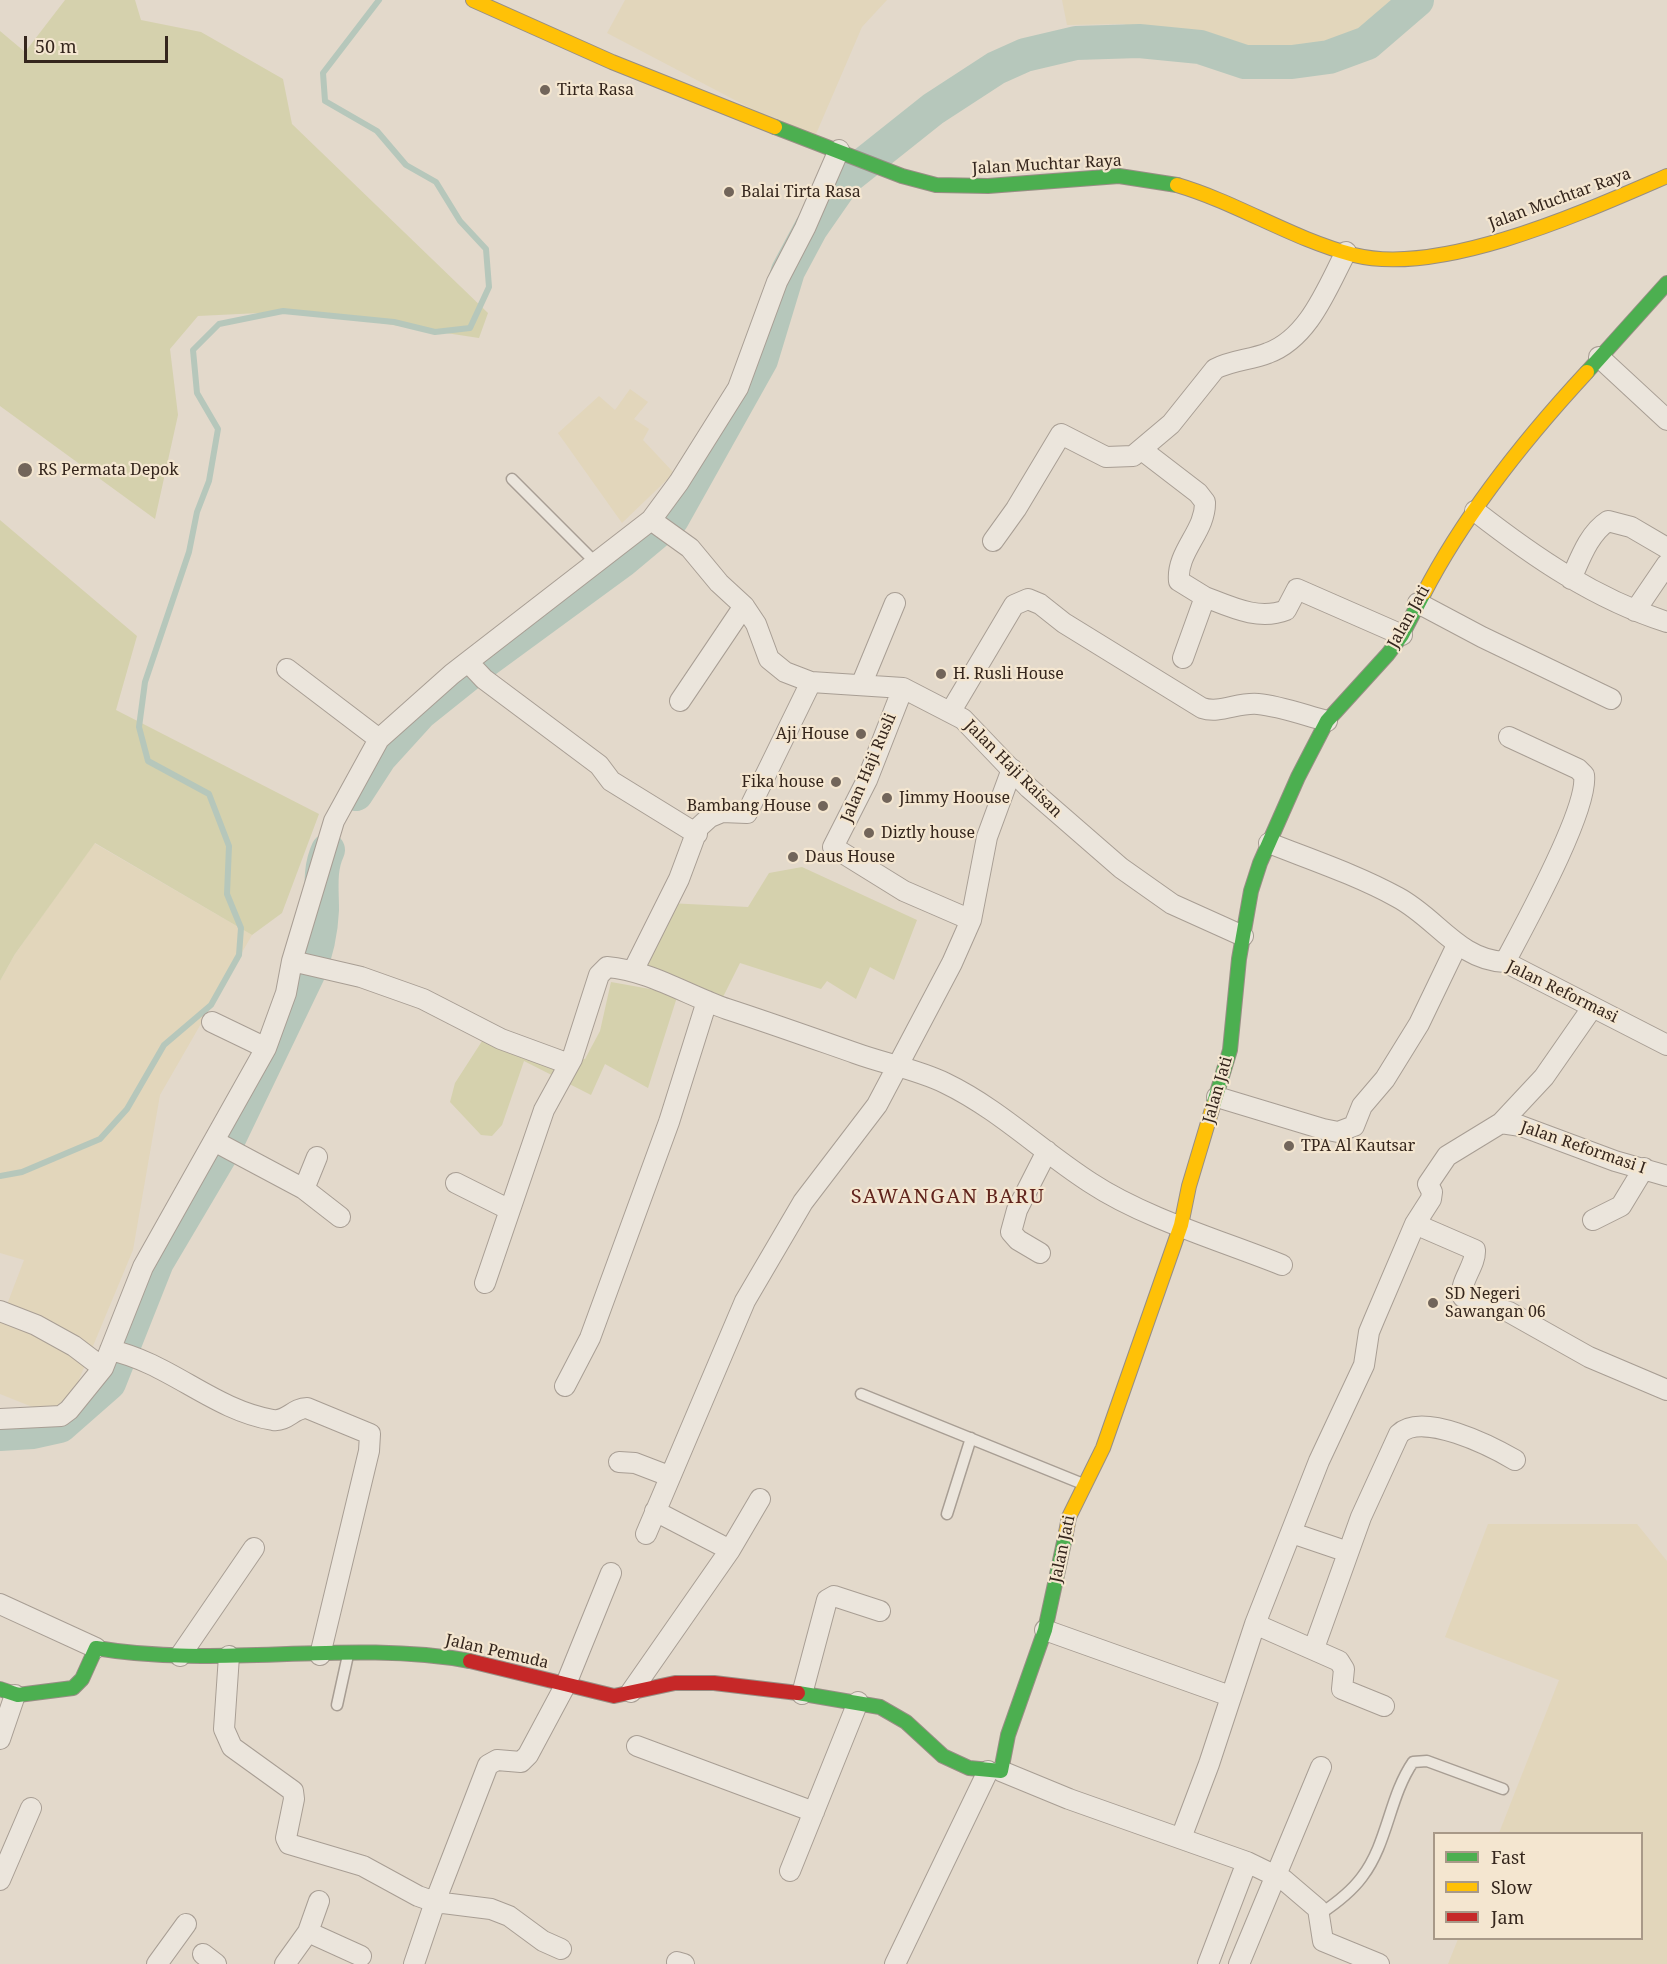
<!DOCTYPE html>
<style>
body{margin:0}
#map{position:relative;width:1667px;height:1964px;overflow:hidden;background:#e3d9cb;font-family:"Noto Serif",serif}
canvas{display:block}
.legend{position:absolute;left:1433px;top:1832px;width:210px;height:108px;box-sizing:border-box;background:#f4e6d0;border:2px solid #a89988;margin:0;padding:8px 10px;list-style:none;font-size:18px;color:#35261d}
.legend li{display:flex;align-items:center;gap:12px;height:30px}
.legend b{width:30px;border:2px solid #a89988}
.scale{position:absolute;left:24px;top:36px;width:144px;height:27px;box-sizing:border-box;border:3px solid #35261d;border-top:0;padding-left:8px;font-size:18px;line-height:21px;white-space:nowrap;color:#35261d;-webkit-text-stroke:4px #f4e6d0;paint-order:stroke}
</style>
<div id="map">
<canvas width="1667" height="1964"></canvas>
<ul class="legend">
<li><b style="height:8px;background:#4caf50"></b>Fast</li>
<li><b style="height:8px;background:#ffc107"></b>Slow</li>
<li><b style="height:8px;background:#c62828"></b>Jam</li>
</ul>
<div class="scale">50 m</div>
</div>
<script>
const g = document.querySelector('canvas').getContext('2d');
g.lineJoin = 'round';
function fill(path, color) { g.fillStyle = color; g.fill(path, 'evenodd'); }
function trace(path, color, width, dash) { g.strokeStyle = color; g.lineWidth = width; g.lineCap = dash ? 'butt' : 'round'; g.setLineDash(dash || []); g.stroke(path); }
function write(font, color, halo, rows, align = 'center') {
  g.font = font + ' "Noto Serif",serif'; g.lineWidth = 4.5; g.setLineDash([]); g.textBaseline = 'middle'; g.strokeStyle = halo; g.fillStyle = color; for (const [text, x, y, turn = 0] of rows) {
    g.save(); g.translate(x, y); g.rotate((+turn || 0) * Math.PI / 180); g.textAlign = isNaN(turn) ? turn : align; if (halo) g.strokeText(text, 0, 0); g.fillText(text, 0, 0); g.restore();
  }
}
const farmland = new Path2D(`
 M625 0H887L862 27 813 141 607 33Z
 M1062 0H1419L1320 48 1264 53 1200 47 1123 24 1067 25Z
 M630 389 648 402 634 419 649 429 643 440 674 473 622 523 558 433 599 396 615 410Z
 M94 843 252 935 160 1095 133 1250 68 1406 40 1410 0 1394V1323L24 1260 0 1253V981L15 954Z
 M1488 1524H1637L1667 1561V1964H1448L1458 1939 1642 1938V1834L1499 1833 1559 1680 1445 1637Z`);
const green = new Path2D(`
 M65 0H135L141 20 201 32 283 79 292 124 488 313 479 338 301 311 198 316 170 349 178 415 155 519 0 406V31L25 52Z
 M0 520 137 636 116 710 319 814 282 913 252 935 95 843 15 954 0 981Z
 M802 867 917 920 894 980 870 967 856 999 827 981 821 989 740 963 723 997 643 964 668 903 748 907 769 873Z
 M611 982 678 994 648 1088 605 1064 591 1095 524 1061 502 1125 492 1136 481 1135 450 1102 455 1083 484 1038 554 1056 585 1059 600 1031Z`);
const stream = new Path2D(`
 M0 1176 22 1172 100 1139 127 1109 164 1045 211 1005 239 955 241 928 227 894 229 846 209 794 148 761 139 727 145 682 189 552 197 512 209 481 218 429 197 393 193 350 219 324 283 311 394 322 435 332 470 328 489 287 486 249 460 221 436 182 406 165 377 131 325 101 323 73 379 0`);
const river = new Path2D(`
 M356 794 380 757 420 713 485 661 623 560 672 519 761 360 788 271 811 228 845 179 933 109 996 68 1025 55 1076 43 1139 41 1200 47 1245 62H1292L1329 57 1367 43 1417 0
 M0 1434 33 1432 60 1426 109 1383 157 1262 225 1147 308 974C316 954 321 933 322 910 322 889 319 869 328 850`);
const lane = new Path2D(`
 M512 479 596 563
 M861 1394 1083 1484
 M947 1514 971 1438
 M337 1705 348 1655
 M1320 1914C1335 1904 1351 1892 1362 1877 1388 1843 1389 1797 1413 1762L1427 1761 1503 1789`);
const street = new Path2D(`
 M1599 357 1667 420
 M1142 450 1198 493 1205 502C1206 531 1176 552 1179 581L1205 597
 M1475 511C1534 557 1595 599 1667 622
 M651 520 690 548 719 583 744 606 756 624 769 659 785 672 811 682 903 688 963 719 1029 788 1121 868 1172 904 1243 936
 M993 541 1016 509 1061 434 1106 457 1133 456 1171 424 1215 369C1232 360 1251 360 1268 353 1309 338 1327 288 1346 252
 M1571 579C1580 559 1589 533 1608 521L1631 527 1667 548
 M1418 603 1482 637 1611 699
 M1635 611 1667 564
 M1183 658 1205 597C1231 607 1259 621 1286 610L1297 589 1402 635
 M468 662 484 679 599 765 611 781 697 834
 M287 669 379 739
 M862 683 895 603
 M903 688 867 780 833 847 904 891 971 920
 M680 701 744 606
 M951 711 1014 605 1028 599 1040 604 1064 623 1202 708C1220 714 1238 702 1258 704 1280 706 1304 715 1327 721
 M1269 843C1312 860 1357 875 1397 897 1437 918 1458 960 1505 962L1667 1045
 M292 961 361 977 423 999 501 1039 569 1064
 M1505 962C1524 926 1589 809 1584 775L1578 769 1509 737
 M633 971 679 879 698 828 710 817 722 812 747 813 811 682
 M1592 1008 1544 1077 1501 1123 1521 1126 1615 1161 1667 1176
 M212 1022 266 1048
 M1217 1097 1323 1129 1338 1132 1354 1126 1362 1106 1385 1079 1419 1024 1457 945
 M214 1141 304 1189 340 1217
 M456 1183 508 1209
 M304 1189 317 1157
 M1593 1220 1621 1206 1644 1168
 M1415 1224 1475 1250C1476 1266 1458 1283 1463 1297L1509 1312 1589 1357 1667 1390
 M1040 1253 1018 1240 1011 1232 1017 1210 1047 1151
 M485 1283 544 1110 572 1059 599 975 607 967C648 970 687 995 727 1009 770 1023 812 1038 855 1053 885 1064 916 1069 945 1083 999 1109 1041 1151 1091 1183 1144 1218 1222 1241 1282 1265
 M0 1311 36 1325 74 1346 103 1368
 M110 1350C170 1363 213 1410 273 1420 287 1422 293 1408 307 1408L370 1434 369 1451 320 1655
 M565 1386 590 1338 669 1122 707 1001
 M0 1419 61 1416 69 1410 103 1368 143 1267 266 1048 286 993 292 961 334 821 379 739 452 674 651 520 679 482 738 388 777 282 805 228 839 150
 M619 1462 635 1463 669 1476
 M655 1511 730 1550
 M1292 1533 1348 1552
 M646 1534 745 1301 803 1202 877 1105 952 963 971 920 987 837 1012 769
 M0 1604 96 1648
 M1255 1624 1339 1661 1344 1669 1342 1689 1384 1706
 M1045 1630 1230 1696
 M1314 1648 1361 1517 1399 1434C1422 1411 1491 1446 1515 1460
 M180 1656 254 1548
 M229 1656 224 1729 232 1747 293 1791 294 1799 286 1838 289 1844 363 1866 418 1896 435 1902 491 1909 509 1916 543 1941 561 1949
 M631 1692 730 1550 760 1499
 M802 1694 827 1600 834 1596 880 1611
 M0 1739 15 1695
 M637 1746 814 1812
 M1001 1771 1069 1799 1247 1862 1284 1880 1318 1909 1323 1941 1379 1964
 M1181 1838 1209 1764 1255 1624 1319 1461 1364 1365 1369 1332 1374 1320 1415 1224 1431 1199 1432 1192 1428 1184 1447 1156 1501 1123
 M790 1871 858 1702
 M0 1880 31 1808
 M308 1932 361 1956
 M203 1954 216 1964
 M677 1962 684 1964
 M157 1964 186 1924
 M285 1964 308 1932 319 1901
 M414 1964 435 1902 488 1765 497 1760 521 1762 528 1755 566 1684 611 1573
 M895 1964 988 1771
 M1208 1964 1247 1862
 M1239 1964 1321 1767`);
const fast = new Path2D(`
 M775 127 902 176 936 185 988 186 1119 176 1177 185
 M1587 372 1667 283
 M1213 1106 1230 1050 1239 959 1251 891 1260 863 1298 777 1327 721 1388 654 1402 635 1424 593
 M0 1689 18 1695 73 1688 82 1679 96 1648C219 1669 346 1639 470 1661
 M798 1693 880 1707 906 1722 943 1756 969 1768 1001 1771 1008 1735 1045 1630 1066 1533`);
const slow = new Path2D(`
 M473 0 612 62 775 127
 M1177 185C1238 203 1292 239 1354 255 1441 277 1586 211 1667 176
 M1424 593C1466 512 1525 439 1587 372
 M1066 1533 1069 1517 1103 1448 1181 1225 1189 1186 1213 1106`);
const jam = new Path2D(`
 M470 1661 614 1696 675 1683H714L798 1693`);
const markers = [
 [545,90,6,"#72655a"],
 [729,192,6,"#72655a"],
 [25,470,8,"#72655a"],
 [941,674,6,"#72655a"],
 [861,734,6,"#72655a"],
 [836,782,6,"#72655a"],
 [887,798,6,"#72655a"],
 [823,806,6,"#72655a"],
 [869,833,6,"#72655a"],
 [793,857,6,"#72655a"],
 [1289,1146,6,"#72655a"],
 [1433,1303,6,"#72655a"]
];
const poiNames = [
 ["Tirta Rasa",557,90],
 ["Balai Tirta Rasa",741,192],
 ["RS Permata Depok",38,470],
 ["H. Rusli House",953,674],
 ["Aji House",849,734,"right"],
 ["Fika house",824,782,"right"],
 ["Jimmy Hoouse",899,798],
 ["Bambang House",811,806,"right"],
 ["Diztly house",881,833],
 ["Daus House",805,857],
 ["TPA Al Kautsar",1301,1146],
 ["SD Negeri",1445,1294],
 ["Sawangan 06",1445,1312]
];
const streetNames = [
 ["Jalan Muchtar Raya",1047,165,-3],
 ["Jalan Muchtar Raya",1560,199,-20],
 ["Jalan Jati",1409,617,-61],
 ["Jalan Haji Rusli",869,768,-67],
 ["Jalan Haji Raisan",1013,769,45],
 ["Jalan Reformasi",1562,992,26],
 ["Jalan Jati",1218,1090,-74],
 ["Jalan Reformasi I",1583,1148,19],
 ["Jalan Jati",1063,1549,-78],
 ["Jalan Pemuda",497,1652,13]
];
const quarterNames = [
 ["SAWANGAN BARU",948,1197]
];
fill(farmland, '#e2d6bb');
fill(green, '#d5d1ad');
trace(stream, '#b6c7bb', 6);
trace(river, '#b6c7bb', 34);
trace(lane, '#a89e94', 13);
trace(street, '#a89e94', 22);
trace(fast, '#978e84', 16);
trace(slow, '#978e84', 16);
trace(jam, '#978e84', 16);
trace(lane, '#ebe5dc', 10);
trace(street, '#ebe5dc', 20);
trace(fast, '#4caf50', 14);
trace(slow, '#ffc107', 14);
trace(jam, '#c62828', 14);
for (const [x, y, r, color] of markers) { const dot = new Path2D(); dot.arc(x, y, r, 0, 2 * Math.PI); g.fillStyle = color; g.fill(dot); trace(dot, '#f4e6d0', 2); }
write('16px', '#35261d', '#f4e6d0', poiNames, 'left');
write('16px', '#35261d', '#f4e6d0', streetNames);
g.letterSpacing = '1.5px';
write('20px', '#61241d', '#f4e6d0', quarterNames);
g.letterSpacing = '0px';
</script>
